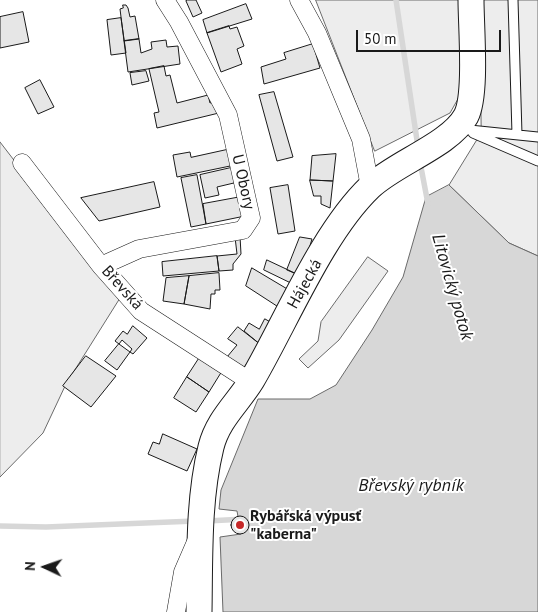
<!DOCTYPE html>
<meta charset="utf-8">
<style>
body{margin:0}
#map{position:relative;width:538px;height:612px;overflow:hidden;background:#fff;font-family:"PT Sans",sans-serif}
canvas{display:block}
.north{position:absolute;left:20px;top:542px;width:50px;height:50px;-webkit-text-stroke:4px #fff;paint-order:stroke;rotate:273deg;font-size:14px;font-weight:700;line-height:20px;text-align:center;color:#1a1a1a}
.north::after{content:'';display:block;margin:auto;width:18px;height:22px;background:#1a1a1a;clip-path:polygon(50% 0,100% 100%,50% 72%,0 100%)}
.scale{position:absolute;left:356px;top:30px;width:145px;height:22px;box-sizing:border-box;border:2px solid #1a1a1a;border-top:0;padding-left:6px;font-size:15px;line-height:18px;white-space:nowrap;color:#1a1a1a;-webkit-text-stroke:4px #fff;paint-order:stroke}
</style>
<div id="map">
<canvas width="538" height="612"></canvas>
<div class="north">N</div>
<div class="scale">50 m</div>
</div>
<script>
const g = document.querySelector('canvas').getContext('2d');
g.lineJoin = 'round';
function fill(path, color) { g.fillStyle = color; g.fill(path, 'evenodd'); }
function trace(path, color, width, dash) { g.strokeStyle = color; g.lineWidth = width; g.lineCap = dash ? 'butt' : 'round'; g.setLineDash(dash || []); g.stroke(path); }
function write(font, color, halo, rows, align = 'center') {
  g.font = font + ' "PT Sans",sans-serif'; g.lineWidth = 4; g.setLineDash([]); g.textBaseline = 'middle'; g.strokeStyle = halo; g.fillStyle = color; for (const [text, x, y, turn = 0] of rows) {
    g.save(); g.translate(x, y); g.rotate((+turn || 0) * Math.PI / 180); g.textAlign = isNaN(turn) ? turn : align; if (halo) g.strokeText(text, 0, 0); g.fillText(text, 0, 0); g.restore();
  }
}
const green = new Path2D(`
 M316 0H461L463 90 450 113 375 151Z
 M480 0H538V256L509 243 449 185 481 133Z
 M0 142 120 298 66 384 43 433 0 477Z
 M368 257 388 271 339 340 308 368 299 359 318 341 321 322Z`);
const water = new Path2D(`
 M449 185 509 243 538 256V612H223L220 537 241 534 237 511 219 509 221 490 258 399H310L336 385 372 330 403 277 426 197Z`);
const stream = new Path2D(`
 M396 0 418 147
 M420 162 428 204
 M207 521 245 519
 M0 526 46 527 195 521`);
const building = new Path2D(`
 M188 0H196L202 13 193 17 186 1Z
 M246 4 252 19 207 33 203 20Z
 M123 5H126L128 8 130 17 135 16 139 39 124 41 120 9 123 8Z
 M23 12 29 42 0 48V17Z
 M121 18 126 53 111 55 107 20Z
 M229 26 230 29 237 27 244 46 237 49 242 64 221 72 207 33Z
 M139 39 141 53 152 49 151 42 166 40 167 47 178 46 180 64 128 72 124 41Z
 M313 44 320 68 264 84 261 67 286 59 284 53Z
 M164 66 166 76 170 75 177 103 208 95 210 103 217 101 223 112 157 128 154 113 159 112 149 69Z
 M146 71 149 81 132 85 130 73Z
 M40 80 54 107 38 114 25 88Z
 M274 92 293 157 277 161 259 95Z
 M231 149 235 165 177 177 173 155 190 152 191 157Z
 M336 154 333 181 310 180 312 156Z
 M235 167 238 182 217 187 219 195 205 198 200 175Z
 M197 175 206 224 191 227 181 178Z
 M310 180 333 181 330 208 321 204V196H314Z
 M154 182 160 207 99 221 81 198Z
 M288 185 295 231 278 234 270 188Z
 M241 197 245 216 206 224 203 204Z
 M240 236 241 254 233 264V270L219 271 217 256 237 254 235 237Z
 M300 237 312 239 301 276 287 270Z
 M217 256 219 271 163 276 162 262Z
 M267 260 301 276 297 286 264 270Z
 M252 268 294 293 283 310 246 286Z
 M219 273 220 290H215V294H211L210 309 184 304 189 276Z
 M189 276 184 304 163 301 166 278Z
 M265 319 274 324 261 345 244 331 249 323 259 329Z
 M133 326 147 338 133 354 130 352 132 349 122 340 119 344 115 341 123 331 127 334Z
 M238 327 261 345 242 370 227 357 237 345 228 339Z
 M119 344 130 352 117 370 105 361Z
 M86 356 116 376 91 407 63 386Z
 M200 357 222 371 209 392 187 377Z
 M187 377 209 392 196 412 174 398Z
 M163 434 197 449 187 471 148 454 153 442 159 444Z
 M231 525a9 9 0 1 1 18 0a9 9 0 1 1-18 0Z`);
const lane = new Path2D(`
 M513 0 517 134
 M460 129 538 137
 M473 133 538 161`);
const street = new Path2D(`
 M299 0 317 33 361 139 370 187
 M22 163 101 266 141 311 251 382
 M101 266 139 249 243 230 251 218 228 115 179 22 165 0
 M176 612 183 572 196 542`);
const secondary = new Path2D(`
 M199 612C200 557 198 500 211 447 218 419 238 403 252 380 286 322 322 233 370 187 395 163 450 145 466 116 477 95 471 27 471 0`);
const markers = [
 [240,525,5,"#c62828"]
];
const streetNames = [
 ["U Obory",243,182,77],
 ["Hájecká",305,284,-61],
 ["Břevská",122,288,48]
];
const poiNames = [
 ["Rybářská výpusť",250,516],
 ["\"kaberna\"",250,534]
];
const waterNames = [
 ["Litovický potok",452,287,74],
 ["Břevský rybník",411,486]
];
fill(green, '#ededed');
trace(green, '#6a6a6a', 1);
fill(water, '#d7d7d7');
trace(water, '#6a6a6a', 1);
trace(stream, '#d7d7d7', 5.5);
fill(building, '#e6e6e6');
trace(building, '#1a1a1a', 1);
trace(lane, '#1a1a1a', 11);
trace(street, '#1a1a1a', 19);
trace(secondary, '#1a1a1a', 27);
trace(lane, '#fff', 9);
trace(street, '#fff', 18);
trace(secondary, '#fff', 25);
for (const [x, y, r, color] of markers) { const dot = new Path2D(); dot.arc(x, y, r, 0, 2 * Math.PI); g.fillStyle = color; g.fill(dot); trace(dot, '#fff', 2); }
write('16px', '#1a1a1a', '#fff', streetNames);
write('bold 16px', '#1a1a1a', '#fff', poiNames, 'left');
write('italic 18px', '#1a1a1a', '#fff', waterNames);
</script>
